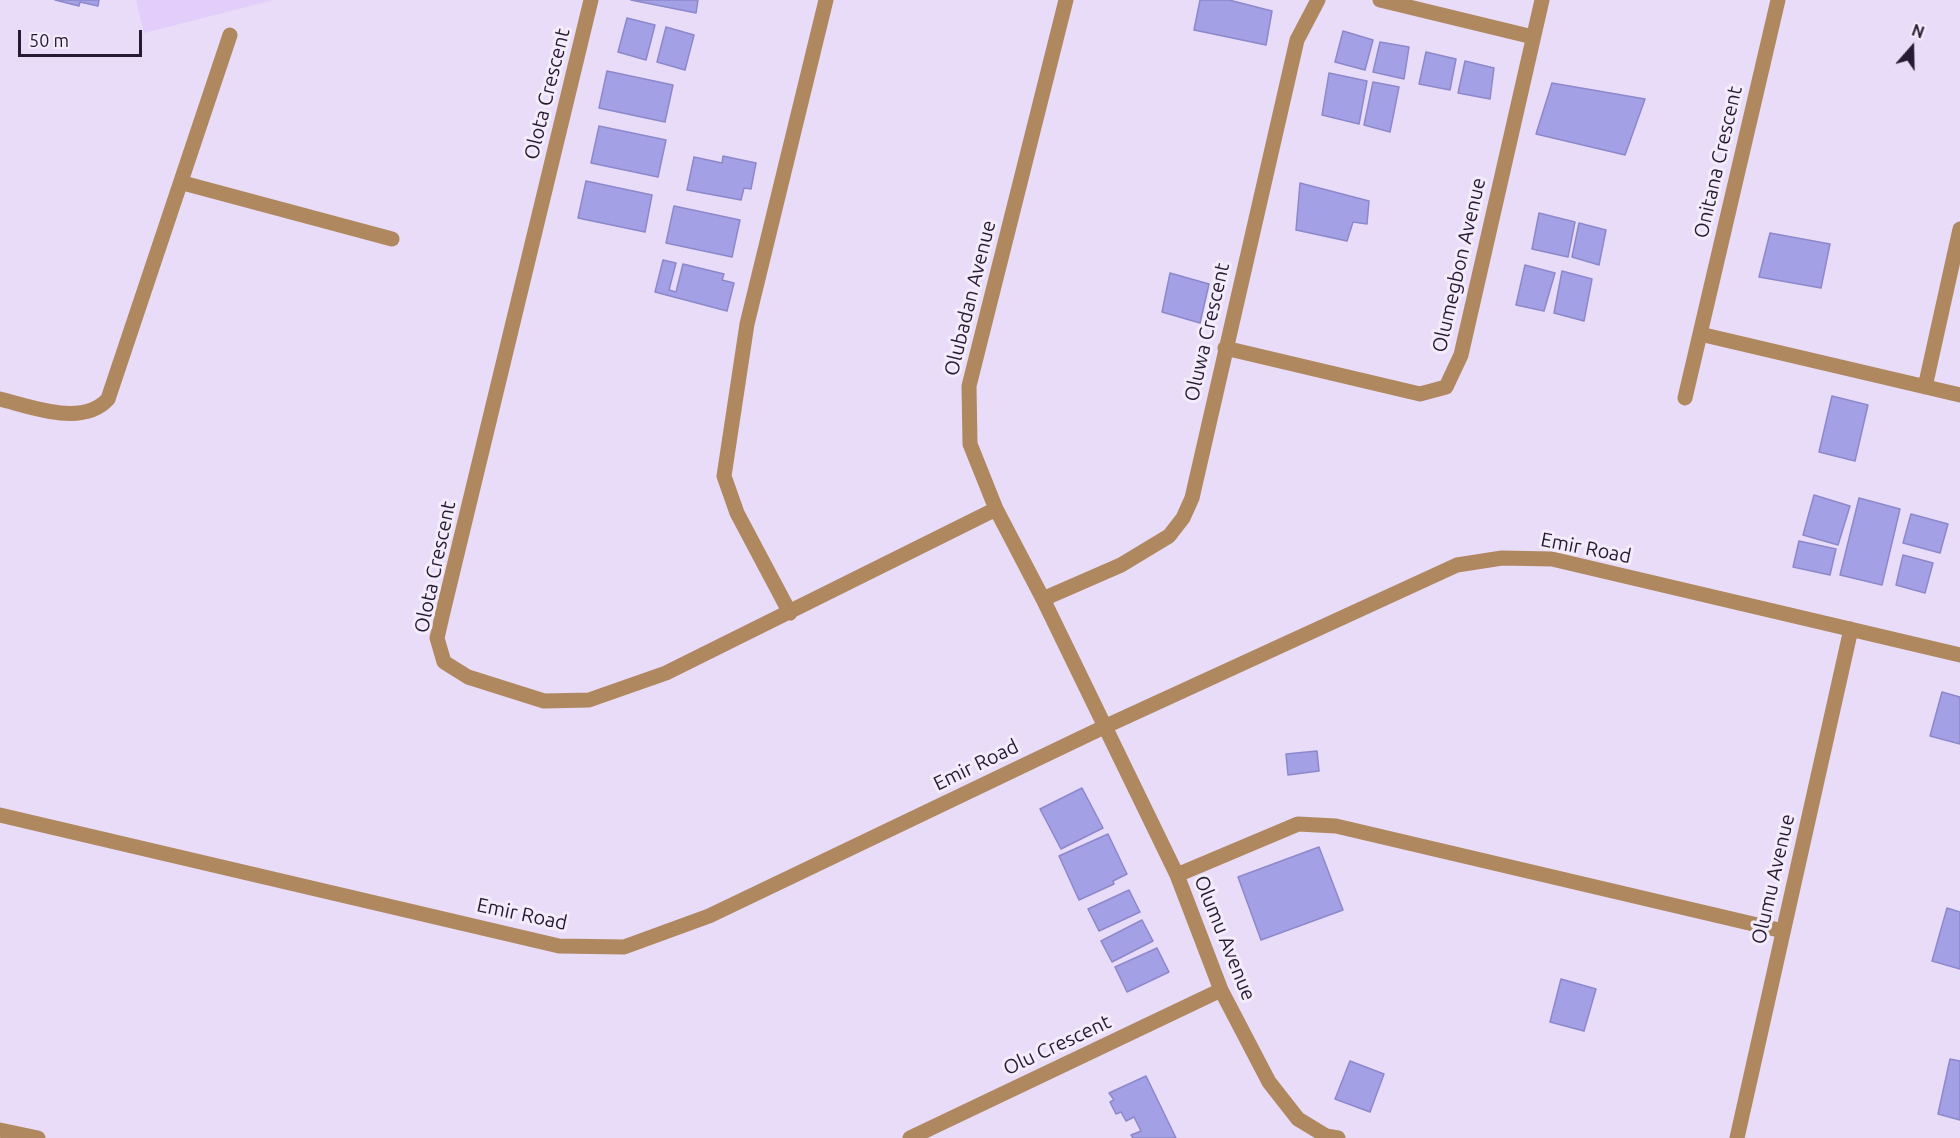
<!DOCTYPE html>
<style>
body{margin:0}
#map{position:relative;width:1960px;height:1138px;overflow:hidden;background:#e9dcf8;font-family:Ubuntu,sans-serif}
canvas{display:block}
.north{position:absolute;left:1882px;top:18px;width:60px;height:60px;-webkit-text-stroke:4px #f3ecfa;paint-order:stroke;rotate:20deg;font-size:16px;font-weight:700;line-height:24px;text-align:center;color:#271b34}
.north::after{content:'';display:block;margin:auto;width:21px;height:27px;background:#271b34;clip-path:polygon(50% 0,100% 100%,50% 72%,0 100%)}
.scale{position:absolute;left:18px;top:30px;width:124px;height:27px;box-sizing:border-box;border:3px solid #271b34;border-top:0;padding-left:8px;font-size:18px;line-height:21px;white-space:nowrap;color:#271b34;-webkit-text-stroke:4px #f3ecfa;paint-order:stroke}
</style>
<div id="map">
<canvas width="1960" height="1138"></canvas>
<div class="north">N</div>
<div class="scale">50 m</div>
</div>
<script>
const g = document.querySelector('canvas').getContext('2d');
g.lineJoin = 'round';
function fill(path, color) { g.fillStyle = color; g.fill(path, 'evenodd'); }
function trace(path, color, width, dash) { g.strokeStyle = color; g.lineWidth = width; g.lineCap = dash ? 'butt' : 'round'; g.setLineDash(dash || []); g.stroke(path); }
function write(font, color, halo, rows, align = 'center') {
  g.font = font + ' Ubuntu,sans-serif'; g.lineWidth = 6; g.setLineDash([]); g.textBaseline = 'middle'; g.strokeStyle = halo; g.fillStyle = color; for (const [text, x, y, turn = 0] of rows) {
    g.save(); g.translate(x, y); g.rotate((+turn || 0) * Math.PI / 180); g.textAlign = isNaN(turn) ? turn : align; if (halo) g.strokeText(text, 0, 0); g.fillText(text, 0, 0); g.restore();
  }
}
const built = new Path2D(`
 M136 0H274L144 33Z`);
const building = new Path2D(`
 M55 0H99L98 6 80 2 79 6Z
 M631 0H698L696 13Z
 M1200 0H1229L1272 11 1266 45 1194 30Z
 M627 18 655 25 646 60 618 52Z
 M666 27 694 35 685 70 657 62Z
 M1343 31 1373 40 1365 70 1335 62Z
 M1380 42 1409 47 1404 79 1373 72Z
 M1426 52 1456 59 1450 90 1419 84Z
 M1465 61 1494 68 1490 99 1458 93Z
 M607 71 673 85 665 122 599 108Z
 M1329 73 1367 81 1359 124 1322 115Z
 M1373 82 1399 87 1390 132 1364 125Z
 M1552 83 1645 99 1625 155 1536 134Z
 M599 126 666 140 658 177 591 163Z
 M723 156 756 163 751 189 744 188 741 200 687 190 694 157 722 163Z
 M586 181 652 195 645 232 578 218Z
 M1300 183 1369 201 1367 224 1353 222 1347 241 1296 230Z
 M674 206 740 220 732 257 666 243Z
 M1539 213 1575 222 1568 257 1532 249Z
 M1579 223 1606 230 1599 265 1572 257Z
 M1770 233 1830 244 1821 288 1759 277Z
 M663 260 676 263 669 290 676 292 683 264 724 274 722 280 734 283 727 311 655 292Z
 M1525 265 1555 273 1544 311 1516 305Z
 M1562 271 1592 279 1584 321 1554 313Z
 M1170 273 1209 284 1200 323 1162 312Z
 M1832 396 1868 405 1855 461 1819 452Z
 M1814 495 1850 506 1838 545 1803 535Z
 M1859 498 1900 509 1882 585 1840 575Z
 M1911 514 1948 524 1940 553 1903 543Z
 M1799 541 1836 549 1830 575 1793 567Z
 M1903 555 1933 563 1925 593 1896 585Z
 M1942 692 1960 697V744L1930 736Z
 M1317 751 1319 771 1288 775 1286 754Z
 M1082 788 1103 828 1061 849 1040 809Z
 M1108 834 1127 874 1113 881 1114 884 1079 900 1059 856Z
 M1319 847 1343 910 1261 940 1238 877Z
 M1129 890 1140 912 1099 931 1088 909Z
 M1947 908 1960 912V969L1932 961Z
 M1142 920 1153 941 1112 962 1101 941Z
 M1157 948 1169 972 1127 992 1115 967Z
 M1561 979 1596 989 1584 1031 1550 1022Z
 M1950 1059 1960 1061V1120L1938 1114Z
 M1350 1061 1384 1074 1370 1112 1335 1099Z
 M1146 1076 1176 1138H1133L1131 1135 1141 1131 1134 1117 1126 1121 1121 1112 1116 1114 1110 1102 1114 1100 1109 1093Z`);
const street = new Path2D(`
 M591 0 443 612 437 638 444 662 468 677 544 701 589 700 666 673 996 509
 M1066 0 969 386 970 444 996 509 1043 599 1177 875 1221 990 1269 1082 1298 1119 1326 1136 1338 1138
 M1380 0 1533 37
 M183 183 392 239
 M1700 334 1960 395
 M1225 348 1420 394 1446 387 1461 355 1542 0
 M1925 387 1960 229
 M1685 398 1778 0
 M0 399C32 407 83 427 108 399L230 35
 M1043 599 1121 565 1169 536 1183 518 1192 498 1297 40 1318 0
 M790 613 737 513 724 476 747 324 826 0
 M0 815 559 946 624 947 709 916 1104 727 1457 565 1502 558 1552 559 1960 655
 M1177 875 1298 824 1336 826 1783 931
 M0 1130 38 1138
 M910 1138 1221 990
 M1737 1138 1851 629`);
const streetNames = [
 ["Olota Crescent",547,94,-76],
 ["Onitana Crescent",1718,162,-77],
 ["Olumegbon Avenue",1459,265,-77],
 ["Olubadan Avenue",970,298,-76],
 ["Oluwa Crescent",1207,332,-77],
 ["Emir Road",1586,548,11],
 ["Olota Crescent",435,567,-78],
 ["Emir Road",976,765,-26],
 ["Olumu Avenue",1773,879,-77],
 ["Emir Road",522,914,12],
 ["Olumu Avenue",1225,938,68],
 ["Olu Crescent",1057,1045,-25]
];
fill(built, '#e3cefb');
fill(building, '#a4a0e5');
trace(building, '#8c88cb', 1.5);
trace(street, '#b08860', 15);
write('20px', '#271b34', '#f3ecfa', streetNames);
</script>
